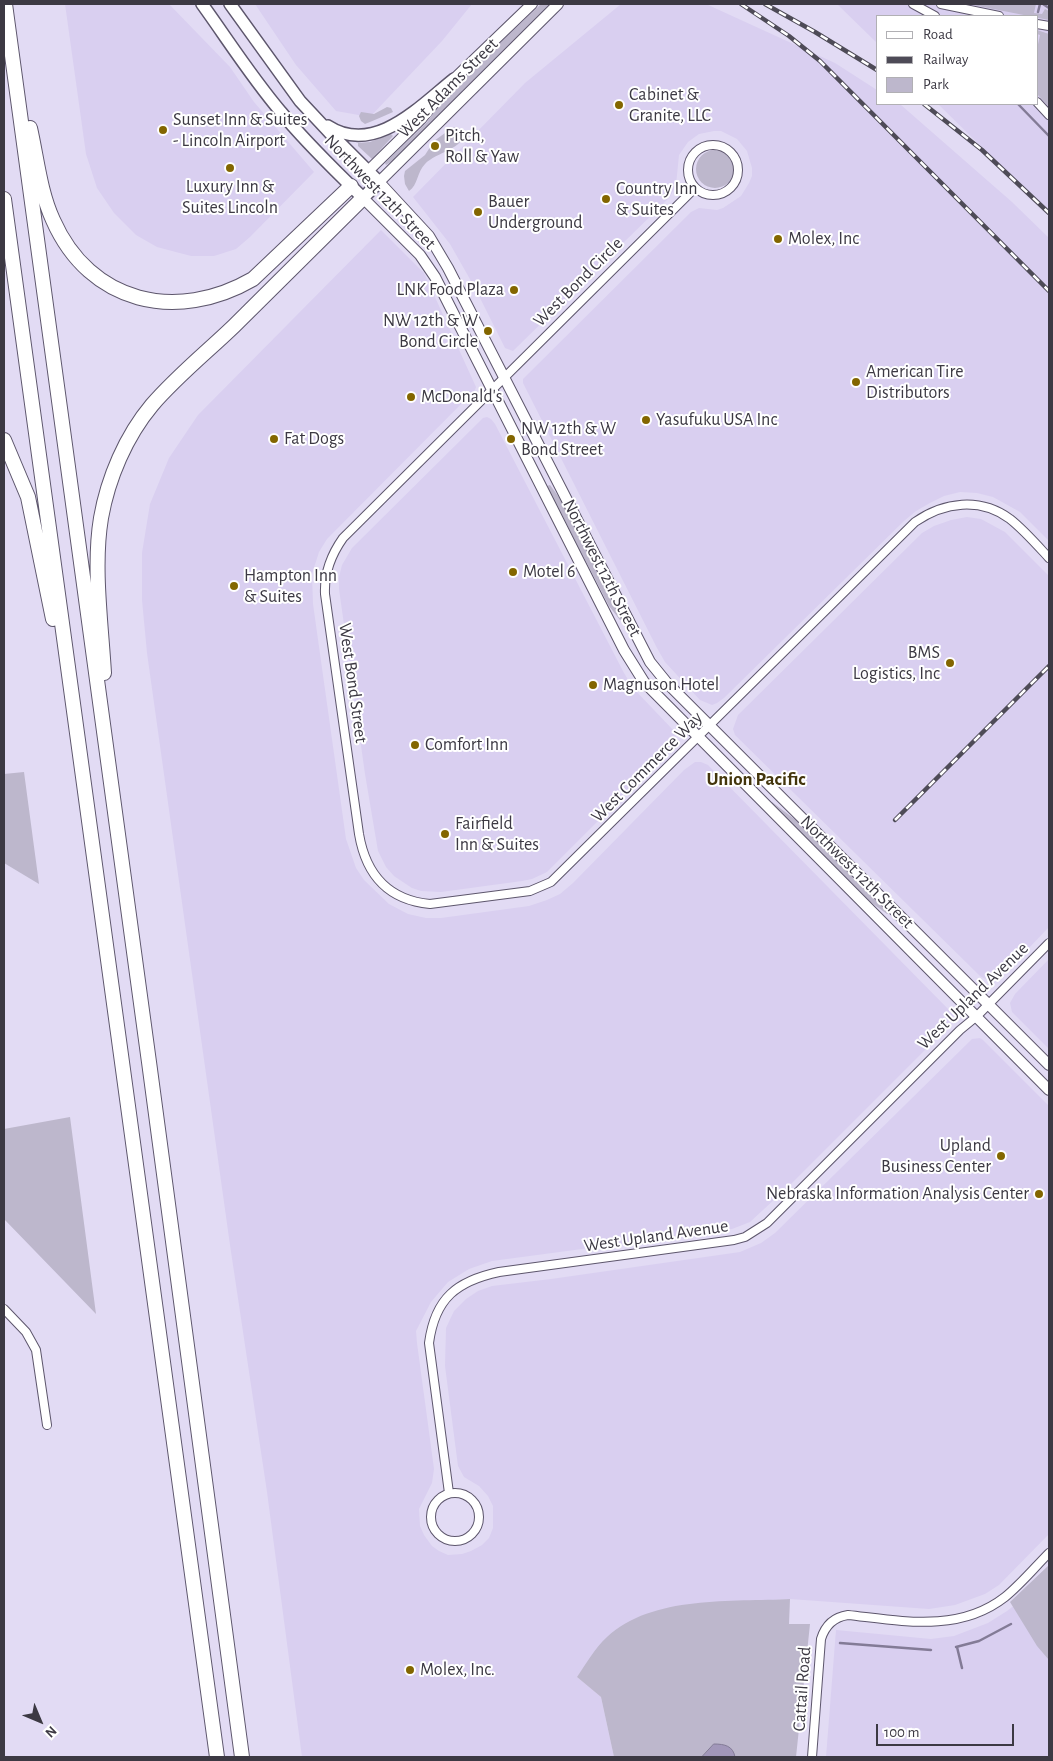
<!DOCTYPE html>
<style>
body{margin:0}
#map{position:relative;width:1053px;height:1761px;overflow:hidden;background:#e2dbf4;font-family:"Alegreya Sans",sans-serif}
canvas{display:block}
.frame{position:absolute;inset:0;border:5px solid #3c3943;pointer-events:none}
.legend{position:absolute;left:876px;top:15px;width:162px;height:90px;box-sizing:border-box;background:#fff;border:1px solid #b1b0b4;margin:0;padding:6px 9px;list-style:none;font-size:15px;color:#3c3943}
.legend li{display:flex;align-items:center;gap:10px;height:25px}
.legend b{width:25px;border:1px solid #b1b0b4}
.north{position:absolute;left:15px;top:1696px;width:50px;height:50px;-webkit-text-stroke:4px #fff;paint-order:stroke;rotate:135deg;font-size:14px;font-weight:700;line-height:20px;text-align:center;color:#3c3943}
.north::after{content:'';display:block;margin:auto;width:18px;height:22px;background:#3c3943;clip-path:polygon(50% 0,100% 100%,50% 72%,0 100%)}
.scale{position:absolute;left:876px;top:1724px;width:138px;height:22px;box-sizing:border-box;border:2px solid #3c3943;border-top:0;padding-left:6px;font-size:15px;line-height:18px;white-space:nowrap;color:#3c3943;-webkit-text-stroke:4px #fff;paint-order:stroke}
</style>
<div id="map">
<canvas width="1053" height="1761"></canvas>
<div class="frame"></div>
<ul class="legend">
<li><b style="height:6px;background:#fff"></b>Road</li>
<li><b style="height:6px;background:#4e4b57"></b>Railway</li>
<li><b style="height:14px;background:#bdb7cc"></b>Park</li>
</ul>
<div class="north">N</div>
<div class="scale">100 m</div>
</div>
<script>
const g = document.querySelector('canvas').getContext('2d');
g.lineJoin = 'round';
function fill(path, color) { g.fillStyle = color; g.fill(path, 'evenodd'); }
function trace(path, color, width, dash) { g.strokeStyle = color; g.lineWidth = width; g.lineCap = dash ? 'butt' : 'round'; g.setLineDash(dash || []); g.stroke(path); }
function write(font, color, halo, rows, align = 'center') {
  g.font = font + ' "Alegreya Sans",sans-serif'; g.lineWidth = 4; g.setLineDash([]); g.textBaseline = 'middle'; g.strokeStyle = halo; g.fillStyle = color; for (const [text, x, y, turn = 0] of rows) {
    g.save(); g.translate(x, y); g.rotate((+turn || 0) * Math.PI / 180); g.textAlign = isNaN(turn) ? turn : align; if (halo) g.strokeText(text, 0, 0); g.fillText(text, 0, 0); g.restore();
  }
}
const built = new Path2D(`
 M65 4H169L230 67 254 102 314 172 250 237 236 249 214 256H191L157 247 136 235 114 213 97 188 86 154Z
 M255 4H472L442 41 370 117 336 111 296 65Z
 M621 4H706L835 63 877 90V104H898L901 105 1012 202 1049 238V541L1020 512 993 497 977 493 960 492 944 496 930 503 916 511 904 521 724 698 717 703 712 705 700 700 665 662 657 648 523 383V379L691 212 699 208 717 210 723 208 741 196 749 183 752 176V168L747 151 737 139 721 131H714L699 134 688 142 679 155 676 185 670 197 513 351 505 348 475 288 450 244 413 197 525 83Z
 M837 4H1049V213L938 104H1037V16H877V43Z
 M381 230 424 273 476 387 475 390 327 539 319 552 312 574 313 604 346 839 356 868 364 880 389 904 408 914 426 918H441L529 906 547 900 560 894 573 883 684 770 695 762H701L708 765 951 1012 953 1016 949 1026 789 1186 750 1222 732 1229 492 1261 469 1269 448 1282 431 1302 416 1331 417 1343 434 1469 432 1483 419 1509 420 1526 424 1535 432 1546 439 1551 448 1555 462 1554 471 1551 482 1545 489 1538 493 1528V1506L488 1496 479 1486 464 1477 458 1466 445 1366 446 1328 454 1311 466 1299 478 1291 492 1286 551 1279 740 1252 761 1243 775 1233 972 1039 980 1038 983 1040 1049 1106V1534L999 1585 985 1594 955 1605 929 1609 790 1599 694 1604 607 1638 577 1677 601 1697 614 1757H302L267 1492 230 1245 147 653 142 600V553L150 504 169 458 198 415Z
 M487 417 491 419 495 424 624 673 633 688 675 732 676 743 547 872 532 879 522 881 441 892 421 891 412 888 394 876 386 867 378 851 365 774 339 589V577L342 565 352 548 483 418Z
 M967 517 981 519 1005 532 1049 576V927L1003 975 995 979 989 981 980 976 735 735 733 729 738 715 922 533 934 526 951 520Z
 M1049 959V1049L1012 1012 1010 1003 1015 994Z
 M1049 1578V1757H826L836 1630 931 1639 954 1636 988 1623 1007 1611Z`);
const green = new Path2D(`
 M541 4H551L397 158 386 165 385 163 427 122 447 96 465 76Z
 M968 4H1036L1034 13 1042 14 1045 9 1049 11V20Z
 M1037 30 1049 34V107L1037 94V49L1040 35 1037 34Z
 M387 107 391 108 393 112C384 116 375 120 365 124L361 121 359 116 361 112 374 114Z
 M456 127 465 131C465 149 436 152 425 164 417 172 418 185 409 191L405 184 404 176 405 171 425 155 434 141 452 128Z
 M391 134 393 136 372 159 358 146V143L370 142Z
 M696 169a19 19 0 1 1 38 0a19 19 0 1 1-38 0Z
 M550 485 564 504 622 619 620 620 609 606 547 486Z
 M24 772 39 884 4 863V774Z
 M772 802 797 821 889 913 887 914 865 898 770 804Z
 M70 1117 96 1314 4 1219V1129Z
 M1049 1565V1660L1037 1646 1010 1602Z
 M790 1599 789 1624H810L796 1757H614L601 1697 577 1677C586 1664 595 1648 607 1637 652 1595 733 1602 790 1599Z`);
const water = new Path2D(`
 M714 1744C725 1744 733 1746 735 1757H702Z`);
const stream = new Path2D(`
 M1043 4 1049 8
 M1038 12 1040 4
 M1018 104 1049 136
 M840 1643 931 1650
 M956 1647 979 1641 1011 1624
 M957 1647 962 1668`);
const minor = new Path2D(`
 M913 4 935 16
 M941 4 999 16
 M1037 24 1049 26
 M1037 102 1049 115
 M688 170a25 25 0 1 1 50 0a25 25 0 1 1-50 0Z
 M695 188 343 538C331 555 324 572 325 594L359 834C366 875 388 900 430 904L530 891 551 882 915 522C944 502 980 497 1010 519 1024 530 1037 545 1049 558
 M4 1309 26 1332 36 1350 47 1425
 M431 1517a24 24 0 1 1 48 0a24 24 0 1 1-48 0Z
 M449 1493 429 1343C435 1298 457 1281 499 1272L734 1240 745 1237 767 1223 960 1030 977 1016 1049 943
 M812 1757 821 1639C825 1626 834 1617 848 1615 902 1621 959 1633 1005 1597 1021 1584 1035 1567 1049 1553`);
const secondary = new Path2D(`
 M558 4 379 182 429 236 448 268 650 662 667 683 1049 1065
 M368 171 421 119 454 79 532 4
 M363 198 420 255 435 277 624 650 644 682 1049 1090`);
const primary = new Path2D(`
 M202 4C228 40 252 78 281 112 306 143 335 170 363 198L379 182 329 132 300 101 230 4
 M328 126C374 156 419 107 454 79`);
const motorway = new Path2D(`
 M5 4 149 1062 242 1757
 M30 128C37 159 40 192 53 220 90 304 177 323 253 279L351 186
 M4 199 217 1757
 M4 440 28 497 53 619
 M104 673C101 623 93 566 101 518 108 478 126 436 152 405 177 376 207 352 234 326 277 283 320 241 363 198`);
const rail = new Path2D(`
 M741 4 789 36 820 61 1049 291
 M765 4 815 32 877 70
 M924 104 982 150 1049 213
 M895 820 1049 666`);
const markers = [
 [619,105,5,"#836600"],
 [163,130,5,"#836600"],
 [435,146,5,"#836600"],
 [230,168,5,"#836600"],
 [606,199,5,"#836600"],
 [478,212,5,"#836600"],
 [778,239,5,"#836600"],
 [514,290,5,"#836600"],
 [488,331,5,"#836600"],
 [856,382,5,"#836600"],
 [411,397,5,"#836600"],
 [646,420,5,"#836600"],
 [274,439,5,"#836600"],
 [511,439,5,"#836600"],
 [513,572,5,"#836600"],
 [234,586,5,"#836600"],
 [950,663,5,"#836600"],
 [593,685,5,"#836600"],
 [415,745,5,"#836600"],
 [445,834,5,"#836600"],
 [1001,1156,5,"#836600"],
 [1039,1194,5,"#836600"],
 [410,1670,5,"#836600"]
];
const streetNames = [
 ["West Adams Street",448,88,-45],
 ["Northwest 12th Street",380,192,46],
 ["West Bond Circle",578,282,-45],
 ["Northwest 12th Street",602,568,63],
 ["West Bond Street",353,683,82],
 ["West Commerce Way",647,767,-45],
 ["Northwest 12th Street",857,872,45],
 ["West Upland Avenue",973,996,-44],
 ["West Upland Avenue",656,1236,-8],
 ["Cattail Road",802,1689,-86]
];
const poiNames = [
 ["Cabinet &",629,95],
 ["Granite, LLC",629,116],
 ["Sunset Inn & Suites",173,120],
 ["- Lincoln Airport",173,141],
 ["Pitch,",445,136],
 ["Roll & Yaw",445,157],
 ["Luxury Inn &",230,187,"center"],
 ["Suites Lincoln",230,208,"center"],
 ["Country Inn",616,189],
 ["& Suites",616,210],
 ["Bauer",488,202],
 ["Underground",488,223],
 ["Molex, Inc",788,239],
 ["LNK Food Plaza",504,290,"right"],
 ["NW 12th & W",478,321,"right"],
 ["Bond Circle",478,342,"right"],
 ["American Tire",866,372],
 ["Distributors",866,393],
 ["McDonald's",421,397],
 ["Yasufuku USA Inc",656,420],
 ["NW 12th & W",521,429],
 ["Bond Street",521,450],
 ["Fat Dogs",284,439],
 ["Motel 6",523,572],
 ["Hampton Inn",244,576],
 ["& Suites",244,597],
 ["BMS",940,653,"right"],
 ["Logistics, Inc",940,674,"right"],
 ["Magnuson Hotel",603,685],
 ["Comfort Inn",425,745],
 ["Fairfield",455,824],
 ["Inn & Suites",455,845],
 ["Upland",991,1146,"right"],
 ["Business Center",991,1167,"right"],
 ["Nebraska Information Analysis Center",1029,1194,"right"],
 ["Molex, Inc.",420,1670]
];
const neighbourhoodNames = [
 ["Union Pacific",756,779]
];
fill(built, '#d9cff0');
fill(green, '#bdb7cc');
fill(water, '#a297ba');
trace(water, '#837b96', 1);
trace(stream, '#837b96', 2.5);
trace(minor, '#5d566c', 10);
trace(secondary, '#5d566c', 12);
trace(primary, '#5d566c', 14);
trace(motorway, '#5d566c', 16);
trace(minor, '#fff', 8);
trace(secondary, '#fff', 10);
trace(primary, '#fff', 11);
trace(motorway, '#fff', 14);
trace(rail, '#4e4b57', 4.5);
trace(rail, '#fff', 2.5, [8]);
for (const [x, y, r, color] of markers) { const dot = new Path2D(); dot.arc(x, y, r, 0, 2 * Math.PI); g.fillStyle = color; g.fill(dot); trace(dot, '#fff', 2); }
write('18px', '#3c3943', '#fff', streetNames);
write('18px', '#3c3943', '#fff', poiNames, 'left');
write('bold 19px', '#43350c', '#fff', neighbourhoodNames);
</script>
